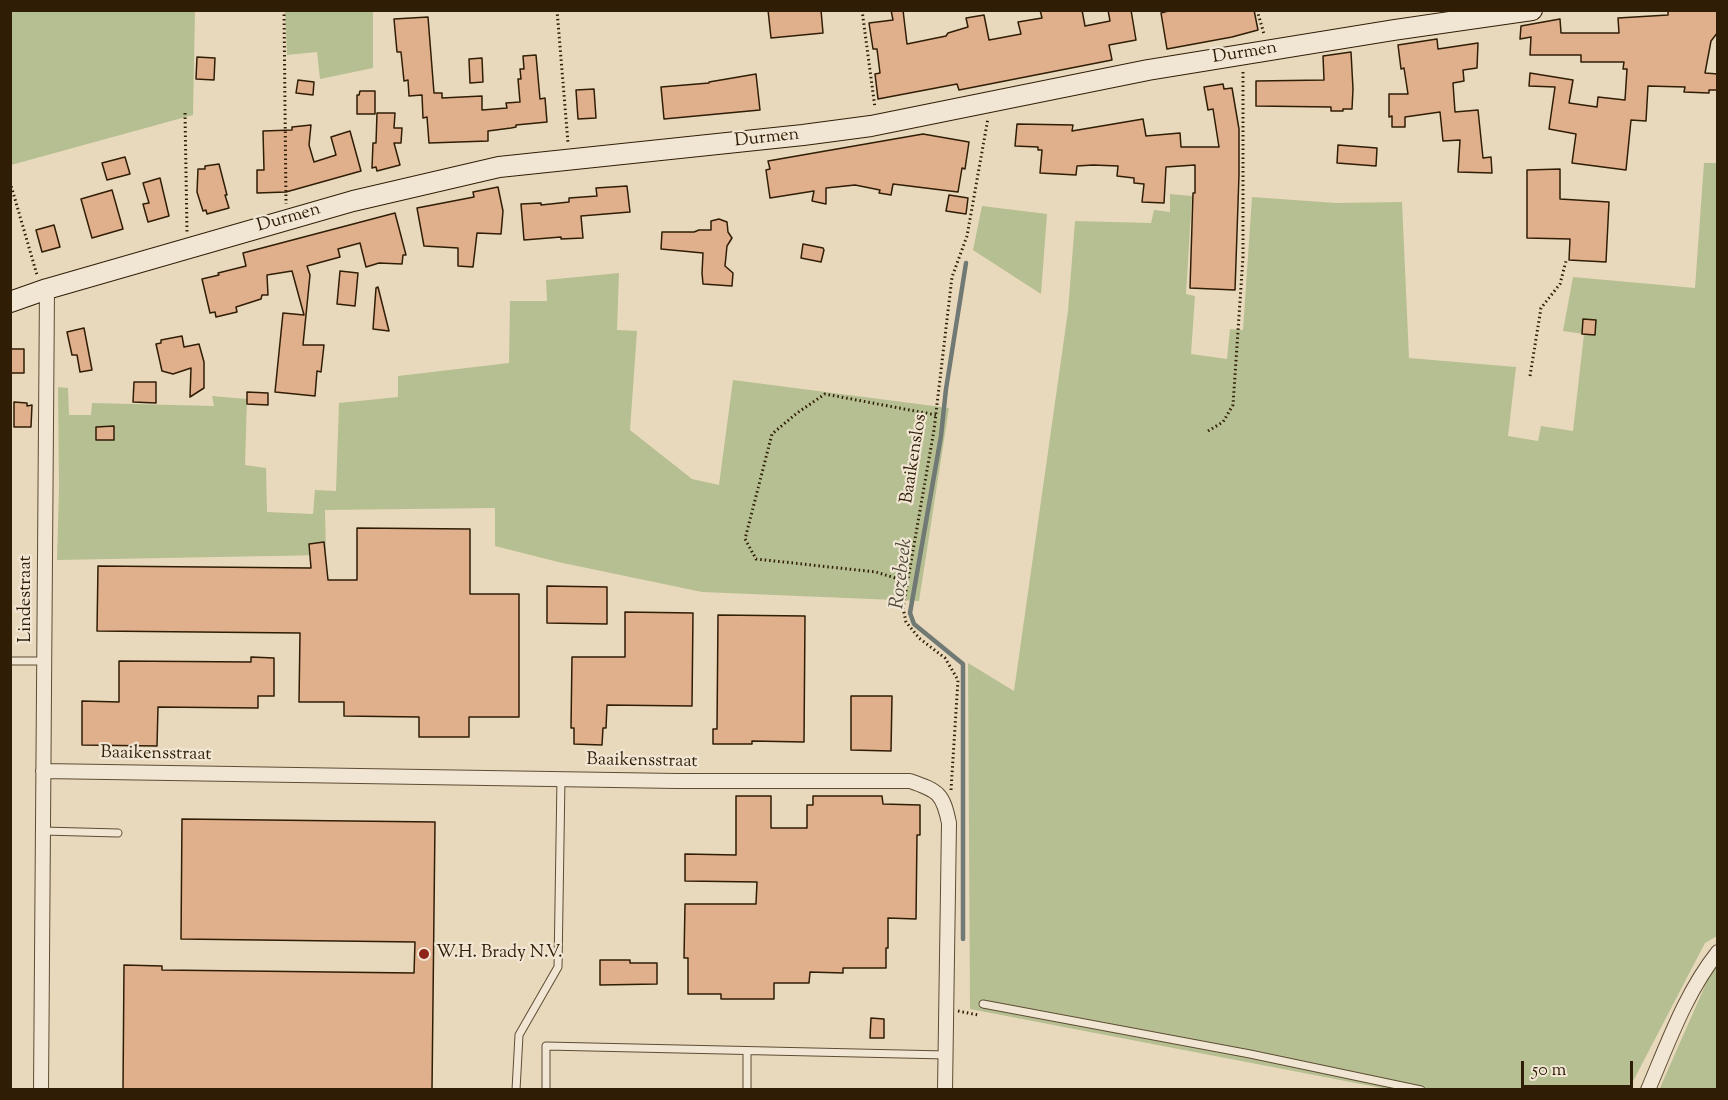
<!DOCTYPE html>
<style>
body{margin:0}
#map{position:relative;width:1728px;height:1100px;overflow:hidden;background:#e9d9bc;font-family:"Sorts Mill Goudy",serif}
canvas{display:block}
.frame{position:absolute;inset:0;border:12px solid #301d06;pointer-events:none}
.scale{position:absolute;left:1521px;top:1061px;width:112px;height:27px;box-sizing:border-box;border:3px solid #301d06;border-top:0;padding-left:8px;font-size:18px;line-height:21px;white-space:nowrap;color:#301d06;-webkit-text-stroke:4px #f1e6d3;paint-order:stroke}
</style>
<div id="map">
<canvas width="1728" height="1100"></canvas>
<div class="frame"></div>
<div class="scale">50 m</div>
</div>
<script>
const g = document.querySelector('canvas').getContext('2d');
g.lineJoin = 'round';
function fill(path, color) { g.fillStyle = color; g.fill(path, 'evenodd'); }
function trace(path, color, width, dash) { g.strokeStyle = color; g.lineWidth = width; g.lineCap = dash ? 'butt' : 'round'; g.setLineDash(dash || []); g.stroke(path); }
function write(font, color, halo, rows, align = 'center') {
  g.font = font + ' "Sorts Mill Goudy",serif'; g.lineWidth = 4.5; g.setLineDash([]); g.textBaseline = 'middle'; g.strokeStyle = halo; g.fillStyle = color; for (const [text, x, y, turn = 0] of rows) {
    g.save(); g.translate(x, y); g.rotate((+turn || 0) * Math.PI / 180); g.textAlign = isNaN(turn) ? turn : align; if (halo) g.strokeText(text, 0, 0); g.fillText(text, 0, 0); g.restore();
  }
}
const green = new Path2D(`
 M11 10 195 11 193 115 11 165Z
 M285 11H373V68L320 79 317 52 287 55Z
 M1704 163H1717V936L1705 943 1629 1089H1387L970 1009 968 663 1014 691 1068 311 1075 221 1151 223 1154 210 1170 212V194L1192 196 1186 294 1195 296 1191 354 1227 359 1230 329 1243 330 1252 197 1336 203 1402 202 1409 358 1516 367 1508 436 1538 441 1541 426 1573 431 1584 334 1563 331 1573 277 1695 288Z
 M982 206 1047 214 1041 294 973 250Z
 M619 273 617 330 637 331 630 430 692 479 719 485 733 380 949 408 919 601 702 592 558 562 495 546V508L325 510 326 555 57 560 59 488 58 387 68 388 69 415H91L92 403 214 406 212 396 247 399 245 465 266 468 267 512 313 514 315 490 336 491 339 403 398 397V376L509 363 510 301H547L546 280Z
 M1717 964V1089L1659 1090 1712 970Z`);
const stream = new Path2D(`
 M963 939V664L914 624 910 613 941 436 946 389 966 263`);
const building = new Path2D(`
 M768 10H821L823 33 771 38Z
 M891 10H903L907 44 946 36 948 33 968 27 966 18 984 15 989 40 1021 34 1018 22 1042 18 1040 10H1082L1085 26 1110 21 1108 10H1131L1136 40 1109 45 1112 60 959 90 957 84 878 99 875 74 880 73 877 49H873L869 23 893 20Z
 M1172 10H1254L1258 30 1232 37 1167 49 1161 13Z
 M1668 10H1718V32L1711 41 1705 73 1718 74V90H1709V93L1684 92 1685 87 1648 86 1646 121 1631 120 1626 170 1572 163 1576 134 1549 129 1555 87 1529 86 1530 73 1573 80 1569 103 1597 107 1598 97 1625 100 1627 69H1623L1624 62H1581V55H1530L1531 37 1520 39 1521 26 1560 19 1561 33H1619L1618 18 1668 15Z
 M428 17 434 93H442V98L482 96V110L507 108 506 103 520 102 518 79H521L520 69H524L523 56 536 55 540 99 545 98 547 122 516 125V127L511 128 488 131V141L429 143 427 117 423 118 422 95 409 96 408 80 404 81 401 52H397L394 19Z
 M1437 39 1438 49 1478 43 1477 68 1463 70 1464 81 1453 83 1455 112 1478 110 1483 158 1491 157 1492 173 1458 172 1460 140 1443 141 1440 112 1405 117V127H1392V116L1389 117V94H1408L1404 68 1401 69 1398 45Z
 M1351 52 1353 89 1352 109H1343V111H1331V107L1256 106V81L1324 80 1323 56Z
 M197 57 215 58 214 80 196 79Z
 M482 58 483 82 470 83 469 59Z
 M756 74 760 110 664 119 661 87 709 83V82Z
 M298 80 314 82 313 95 296 93Z
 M1223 84 1224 89 1232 88 1239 129V175L1235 290 1190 288 1193 193H1195V165L1166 167 1164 203 1142 202 1144 184 1134 183V178L1117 176 1118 166 1093 165 1077 166 1076 175 1040 173 1042 150H1038V147L1015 146 1017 124 1073 125 1072 131 1143 119 1146 136 1180 133 1181 147H1219L1213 109 1208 110 1204 87Z
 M594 89 596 118 578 119 576 90Z
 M360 91H375V114H357V95H359Z
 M377 113H395L394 128H402L401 143H394L400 165 377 171 376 167 372 168 373 143H376Z
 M311 125 309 145 314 162 336 155 331 137 350 131 361 171 286 192 257 193V170H264L263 131 292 130V127Z
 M923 134 969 142 965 169 962 168 958 192 893 184 891 195 879 193 880 190 855 185 826 188V204L812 201 814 191 770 198 766 170 770 169 768 161Z
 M1338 145 1377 148 1376 166 1337 163Z
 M125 157 130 174 107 180 102 163Z
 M219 164 227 195H225L229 208 207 214 206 210 203 211 197 192 198 169H205V166Z
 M1560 169V199L1609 202 1606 262 1569 260 1570 239 1527 238V170Z
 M160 178 169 216 148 222 143 204 149 203 143 183Z
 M627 186 630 212 581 216 583 238 561 239V237L524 240 521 204 541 203V205L569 202V198L597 196 596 188Z
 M498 187 503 211 501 234 477 233 473 267 458 266V248L424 246 417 208 474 197 473 192Z
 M112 190 123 229 92 238 81 199Z
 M949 195 968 198 966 214 946 211Z
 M395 213 406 255H403L402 264 379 263 366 267 360 243 338 249 340 257 307 266 310 275 303 345H324L321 372 317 371 315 396 275 392 283 313 304 315 292 271 267 275 268 295H262L261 299 236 307 237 312 216 317 215 312 210 313 202 279 219 275 218 273 246 266 243 253Z
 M719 219 727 222 728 232 732 238 727 246 725 266 733 273 732 286 703 284 702 273 703 253 661 249 662 232H694L699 230H711V221Z
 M54 225 60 247 42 252 36 230Z
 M803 244 823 248 824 250 821 262 801 258Z
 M340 271 358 273 355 306 337 304Z
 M378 287 389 331 373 329 376 288Z
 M1583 319 1596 320 1595 335 1582 334Z
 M84 328 92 370 80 372 77 355H72L67 332Z
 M182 336 184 347 199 344 204 362V388L190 397 191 368 173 374 162 371 156 344 161 343V340Z
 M10 349H24V373H10Z
 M134 382H156V403L133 402Z
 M247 392 268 393V405L247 404Z
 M14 402 27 403V406L32 405 31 427H14Z
 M114 426V440H96V427Z
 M357 528 470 529V594H519V717H469V737H419V717L344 716V702H299L300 633 97 631 98 566 311 568 309 544 324 542 328 580H357Z
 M547 586 607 587V624L547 623Z
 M625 612 693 613 692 706 607 705 606 728H603L602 745 574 744V728H571L572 657H625Z
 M718 615 805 616 804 742 752 741V744H713V729H717Z
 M251 657 274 658V696H258V708L158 707 157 746 82 745V701L119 702V661L251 662Z
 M851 696H892L891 751 851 750Z
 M736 796H771V828H807V805H813V796H882L883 804 920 805V835H917L916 919 888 918V948H886V968H843V973L810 972 809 983H774V999H721V994H688V958H684L685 904H756L757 882 685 881V854L736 855Z
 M182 819 435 822 432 1089H123L124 965 162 966V970L414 973 415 942 181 939Z
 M600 960H630V963H657V984L600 985Z
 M871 1018 884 1019V1038H870Z`);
const path = new Path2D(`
 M284 10 286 204
 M557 10 568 143
 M862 10 875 108
 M1257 10 1264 34
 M185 113 187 232
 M10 182 37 275
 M1530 376 1541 308 1560 284 1566 261
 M1208 431 1223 422 1233 405 1243 257V72
 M908 582 876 572 756 559 745 539 772 434 797 413 825 394 936 415
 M951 790 958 680 945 658 919 638 906 622 903 608 934 430 952 277 967 236 988 118
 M958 1011 978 1015`);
const lane = new Path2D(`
 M10 661H44
 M43 831 118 833
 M983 1004 1250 1054 1421 1090
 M516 1090 519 1035 558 967 561 778
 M546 1090V1046L946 1055
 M747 1090V1051`);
const street = new Path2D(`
 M43 771 677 781H910C939 791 943 794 949 823L945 1090
 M41 1090 47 289
 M1648 1090C1668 1043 1686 992 1718 952`);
const secondary = new Path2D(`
 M10 302 47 289 353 201 499 167 803 135 871 126 1148 70 1394 30 1532 10`);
const markers = [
 [424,954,6,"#8f2418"]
];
const streetNames = [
 ["Durmen",1245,54,-9],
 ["Durmen",767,139,-6],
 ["Durmen",289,219,-16],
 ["Baaikenslos",915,459,-81],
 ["Lindestraat",27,599,-90],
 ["Baaikensstraat",156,755,1],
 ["Baaikensstraat",642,762,1]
];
const poiNames = [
 ["W.H. Brady N.V.",436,954]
];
const waterNames = [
 ["Rozebeek",903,574,-83]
];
fill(green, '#b6bf91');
trace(stream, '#717974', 4.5);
fill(building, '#e0b08c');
trace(building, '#301d06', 1.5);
trace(lane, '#5e4c34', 9);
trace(street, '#5e4c34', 16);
trace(secondary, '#301d06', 22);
trace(path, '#301d06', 3, [1.5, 3]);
trace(lane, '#f1e6d3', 7);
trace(street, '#f1e6d3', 14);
trace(secondary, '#f1e6d3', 20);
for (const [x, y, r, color] of markers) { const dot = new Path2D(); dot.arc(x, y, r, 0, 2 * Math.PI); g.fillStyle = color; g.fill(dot); trace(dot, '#f1e6d3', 2); }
write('18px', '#301d06', '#f1e6d3', streetNames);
write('18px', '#301d06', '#f1e6d3', poiNames, 'left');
write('italic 20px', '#514b3d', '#f1e6d3', waterNames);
</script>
